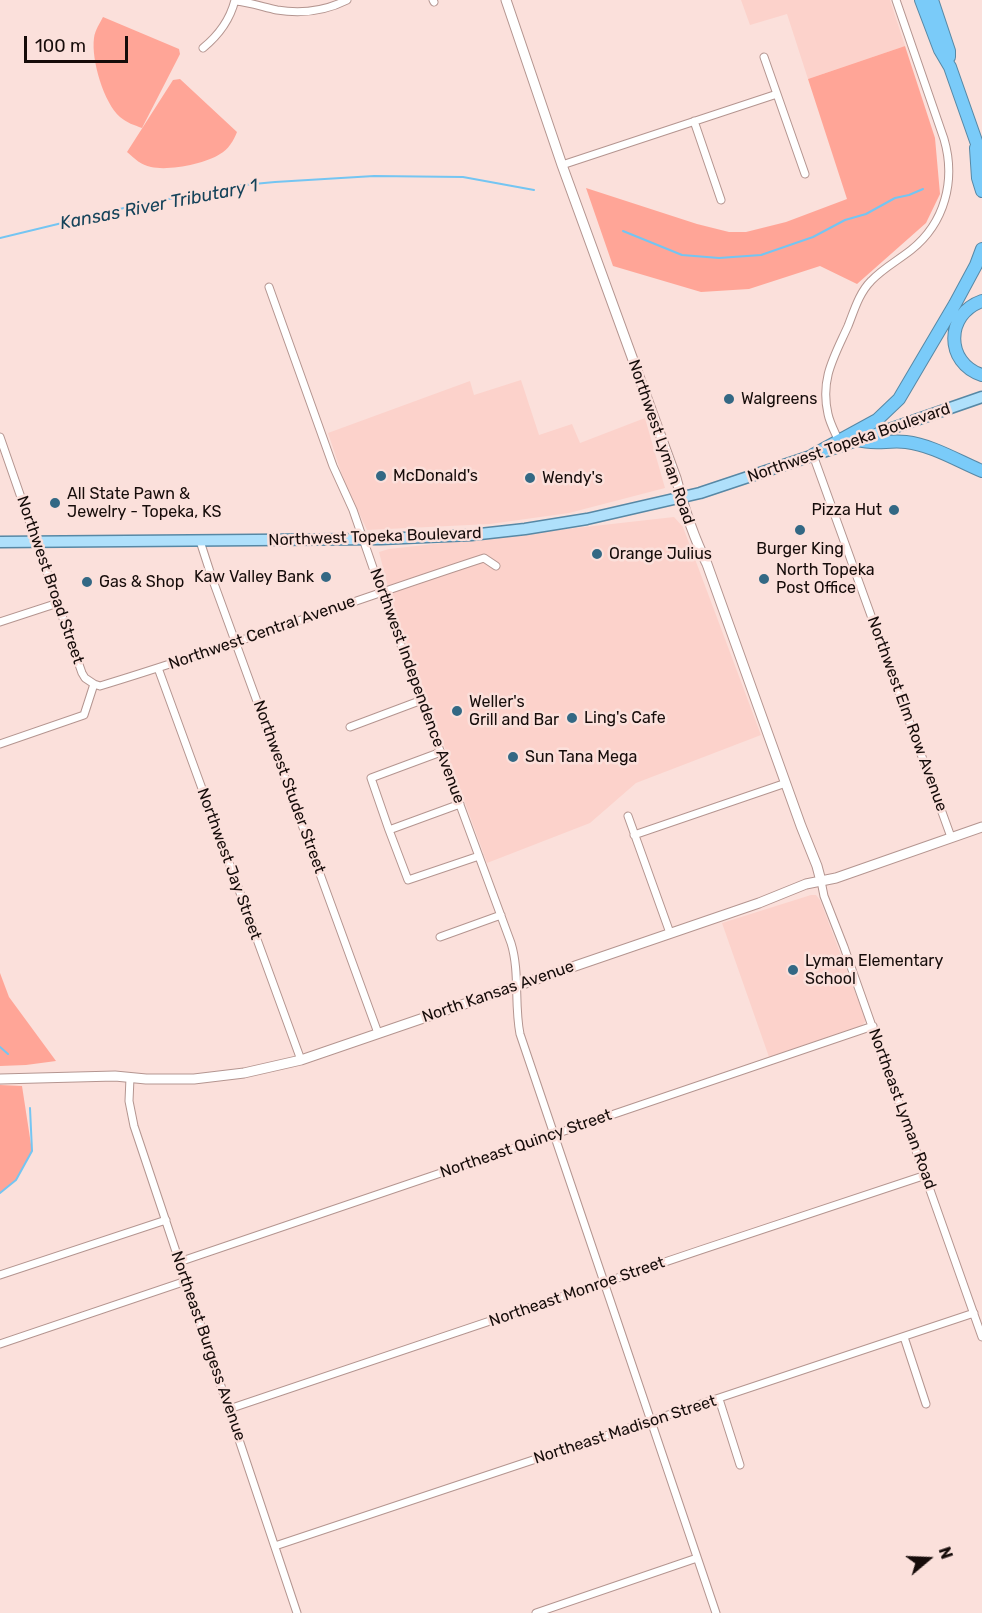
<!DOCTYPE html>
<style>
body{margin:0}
#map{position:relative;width:982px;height:1613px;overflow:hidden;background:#fbe0db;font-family:Rubik,sans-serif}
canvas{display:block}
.north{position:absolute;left:898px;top:1529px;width:60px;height:60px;-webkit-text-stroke:4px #fbe0db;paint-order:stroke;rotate:71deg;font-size:16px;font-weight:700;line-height:24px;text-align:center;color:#160c0a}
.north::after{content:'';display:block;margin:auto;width:21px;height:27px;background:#160c0a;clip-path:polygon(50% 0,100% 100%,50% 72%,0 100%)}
.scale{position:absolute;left:24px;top:36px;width:104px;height:27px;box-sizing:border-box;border:3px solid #160c0a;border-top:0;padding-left:8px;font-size:18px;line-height:21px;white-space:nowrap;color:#160c0a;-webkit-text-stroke:4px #fbe0db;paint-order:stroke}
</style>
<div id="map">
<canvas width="982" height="1613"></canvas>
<div class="north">N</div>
<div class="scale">100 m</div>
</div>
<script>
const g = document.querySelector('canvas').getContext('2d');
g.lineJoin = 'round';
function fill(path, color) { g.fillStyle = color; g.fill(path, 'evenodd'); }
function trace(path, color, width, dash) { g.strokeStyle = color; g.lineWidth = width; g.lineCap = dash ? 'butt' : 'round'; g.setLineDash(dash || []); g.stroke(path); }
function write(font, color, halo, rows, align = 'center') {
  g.font = font + ' Rubik,sans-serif'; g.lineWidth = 5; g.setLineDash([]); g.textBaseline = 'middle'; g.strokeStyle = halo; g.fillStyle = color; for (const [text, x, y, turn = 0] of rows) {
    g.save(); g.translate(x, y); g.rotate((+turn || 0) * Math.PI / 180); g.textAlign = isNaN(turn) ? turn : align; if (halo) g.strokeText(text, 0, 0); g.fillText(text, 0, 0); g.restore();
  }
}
const built = new Path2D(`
 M741 0H890L905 46 808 79 787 14 750 25Z
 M521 380 539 435 572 424 580 443 645 418 665 488 569 513 490 524 367 530 344 481 328 433 470 381 474 395Z
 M674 517 683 527 761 735 636 783 590 823 487 863 393 606 379 552 389 549Z
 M811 895H816L820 900 865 1018V1022L861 1026 769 1057 722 923Z`);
const green = new Path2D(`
 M103 17 179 49 180 54 178 58 142 128C134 125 127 123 120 117 104 103 91 60 94 38 95 30 100 23 103 17Z
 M905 46 935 138 940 194 926 223 857 284 820 266 749 289 701 292 613 266 586 188 697 224 729 232H746L786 222 847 199 808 79Z
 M180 79 237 132C234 140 228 150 220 154 205 164 169 171 151 167 141 165 135 159 127 152L173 80Z
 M0 973 9 997 56 1061 26 1065 0 1066Z
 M0 1085 22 1086 32 1151 16 1180 0 1193Z`);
const stream = new Path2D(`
 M623 231 682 255 719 258 761 255 813 237 845 220 866 214 895 198 909 195 923 189
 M0 238 124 208 232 186 275 182 374 176 463 177 534 190
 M0 1047 8 1054
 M0 1193 16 1180 32 1151 30 1108`);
const street = new Path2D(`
 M433 0 434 2
 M235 1C249 2 263 7 277 10 301 14 325 11 347 0
 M203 48C219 35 230 20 235 0
 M764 57 805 174
 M694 121 721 200
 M562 165 777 94
 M269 287 333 466 353 510 381 591 511 943C520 972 514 1004 520 1034L716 1613
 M0 437 82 673 85 678 94 684
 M840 444C836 434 830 424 828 414 820 379 834 357 848 326 854 311 859 293 871 281 882 269 897 261 911 250 945 223 956 180 944 139L896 0
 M813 455 951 837
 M200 541 212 578 378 1033
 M0 622 58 603
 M158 668 301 1060
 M94 684 100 686C229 647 355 600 484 558L496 566
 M350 727 422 700
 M0 744 84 715 94 684
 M441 752 371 778 389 830 408 880 479 856
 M628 816 670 933
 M389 830 460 804
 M634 835 786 783
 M821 881 824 896 844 947 982 1337
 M440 937 501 915
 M130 1078 129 1101 134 1126 297 1613
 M179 1262 873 1026
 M0 1275 166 1220
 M904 1337 926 1404
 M0 1344 186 1281
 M719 1399 740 1465
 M229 1409C462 1332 693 1251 926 1175
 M275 1546 974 1313
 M536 1613 697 1558`);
const secondary = new Path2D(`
 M506 0 562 165 676 478C684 508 693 536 707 564L801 826 817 866 821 881
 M0 1079 115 1076 146 1079H194L244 1073 301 1060 759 903 806 884 836 878 982 827`);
const primary = new Path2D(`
 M0 542 381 539 471 535 525 529 587 519 700 493 835 448 982 397`);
const highway = new Path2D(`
 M921 0 940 50 950 67 982 158
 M932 0 949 51V57
 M976 148 978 178 982 191
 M982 301C945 314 945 363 982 375
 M858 440C874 445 889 440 906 442 932 445 958 461 982 471
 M813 455 877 420 899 399 955 304 976 265 982 249`);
const markers = [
 [729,399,6,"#336884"],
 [381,476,6,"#336884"],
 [530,478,6,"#336884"],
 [55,503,6,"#336884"],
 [894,510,6,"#336884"],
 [800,530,6,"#336884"],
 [597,554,6,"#336884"],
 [326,577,6,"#336884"],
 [764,579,6,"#336884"],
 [87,582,6,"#336884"],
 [457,711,6,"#336884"],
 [572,718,6,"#336884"],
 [513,757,6,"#336884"],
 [793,970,6,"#336884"]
];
const poiNames = [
 ["Walgreens",741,399],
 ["McDonald's",393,476],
 ["Wendy's",542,478],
 ["All State Pawn &",67,494],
 ["Jewelry - Topeka, KS",67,512],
 ["Pizza Hut",882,510,"right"],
 ["Burger King",800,549,"center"],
 ["Orange Julius",609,554],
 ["North Topeka",776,570],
 ["Post Office",776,588],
 ["Kaw Valley Bank",314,577,"right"],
 ["Gas & Shop",99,582],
 ["Weller's",469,702],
 ["Grill and Bar",469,720],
 ["Ling's Cafe",584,718],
 ["Sun Tana Mega",525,757],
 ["Lyman Elementary",805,961],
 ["School",805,979]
];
const streetNames = [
 ["Northwest Lyman Road",661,442,71],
 ["Northwest Topeka Boulevard",849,443,-19],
 ["Northwest Topeka Boulevard",375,537,-2],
 ["Northwest Broad Street",50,580,71],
 ["Northwest Central Avenue",262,633,-19],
 ["Northwest Independence Avenue",417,686,70],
 ["Northwest Elm Row Avenue",907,714,70],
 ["Northwest Studer Street",289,787,70],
 ["Northwest Jay Street",229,864,70],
 ["North Kansas Avenue",498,992,-19],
 ["Northeast Lyman Road",902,1109,70],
 ["Northeast Quincy Street",526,1144,-19],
 ["Northeast Monroe Street",577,1292,-19],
 ["Northeast Burgess Avenue",208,1346,71],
 ["Northeast Madison Street",625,1430,-18]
];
const waterNames = [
 ["Kansas River Tributary 1",159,205,-11]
];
fill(built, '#fcd2cb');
fill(green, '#ffa597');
trace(stream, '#74c5f2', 2);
trace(street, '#b49590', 9);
trace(secondary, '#b49590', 11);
trace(primary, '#5788a5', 13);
trace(highway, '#5788a5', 14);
trace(street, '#fff', 7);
trace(secondary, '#fff', 9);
trace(primary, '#afe0fb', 10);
trace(highway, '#7acbf9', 12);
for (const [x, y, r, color] of markers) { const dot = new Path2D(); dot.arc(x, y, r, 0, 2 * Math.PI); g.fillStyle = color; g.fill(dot); trace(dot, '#fbe0db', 2); }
write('16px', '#160c0a', '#fbe0db', poiNames, 'left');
write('16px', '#160c0a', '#fbe0db', streetNames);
write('italic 18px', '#15435a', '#fbe0db', waterNames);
</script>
